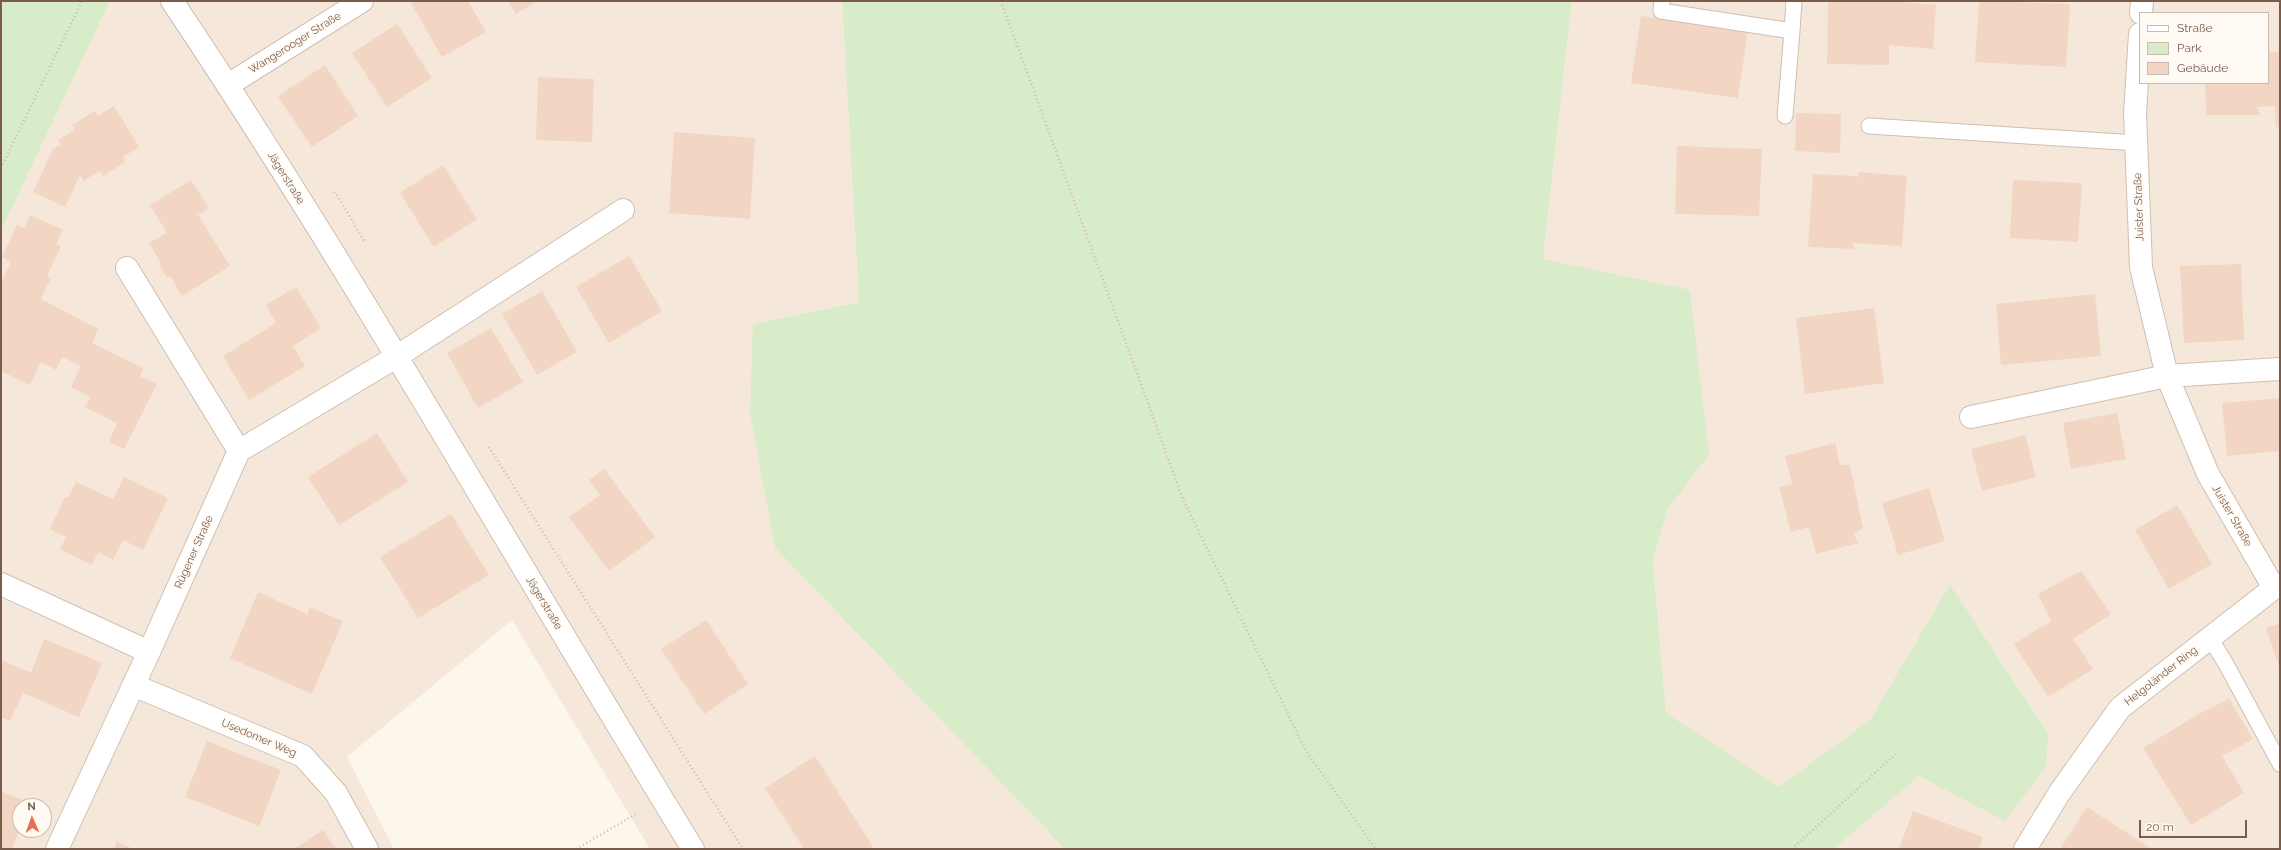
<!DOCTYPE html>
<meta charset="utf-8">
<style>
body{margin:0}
#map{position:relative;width:2281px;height:850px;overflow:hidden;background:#fdf6ec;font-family:Raleway,sans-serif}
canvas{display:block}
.frame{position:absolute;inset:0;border:2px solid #7a5c4d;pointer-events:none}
.legend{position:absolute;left:2139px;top:12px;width:130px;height:72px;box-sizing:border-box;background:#fffaf3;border:1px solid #cabbb1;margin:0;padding:5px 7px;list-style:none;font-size:12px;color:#7a5c4d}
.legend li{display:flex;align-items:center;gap:8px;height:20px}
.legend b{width:20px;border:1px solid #cabbb1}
.north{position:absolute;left:12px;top:798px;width:40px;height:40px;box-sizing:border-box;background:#fffaf3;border:1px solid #cabbb1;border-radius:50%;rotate:358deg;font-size:11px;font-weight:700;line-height:16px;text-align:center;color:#7a5c4d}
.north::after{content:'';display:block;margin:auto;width:14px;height:18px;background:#e76f51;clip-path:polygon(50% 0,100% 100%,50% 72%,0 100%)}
.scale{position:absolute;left:2139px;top:820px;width:108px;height:18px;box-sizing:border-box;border:2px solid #7a5c4d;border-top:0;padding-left:5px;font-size:12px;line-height:14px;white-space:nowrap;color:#7a5c4d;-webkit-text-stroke:3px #fffaf3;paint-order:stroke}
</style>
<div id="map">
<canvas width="2281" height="850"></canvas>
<div class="frame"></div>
<ul class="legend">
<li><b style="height:5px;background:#fff"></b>Straße</li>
<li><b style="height:11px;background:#d8ecc9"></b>Park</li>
<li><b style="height:11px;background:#f3d5c3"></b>Gebäude</li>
</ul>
<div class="north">N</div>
<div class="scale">20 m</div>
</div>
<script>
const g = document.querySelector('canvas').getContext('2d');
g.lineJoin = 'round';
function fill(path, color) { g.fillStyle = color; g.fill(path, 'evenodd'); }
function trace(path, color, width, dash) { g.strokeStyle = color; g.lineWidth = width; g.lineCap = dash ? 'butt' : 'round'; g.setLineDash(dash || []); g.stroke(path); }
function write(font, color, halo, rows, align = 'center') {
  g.font = font + ' Raleway,sans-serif'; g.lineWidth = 3.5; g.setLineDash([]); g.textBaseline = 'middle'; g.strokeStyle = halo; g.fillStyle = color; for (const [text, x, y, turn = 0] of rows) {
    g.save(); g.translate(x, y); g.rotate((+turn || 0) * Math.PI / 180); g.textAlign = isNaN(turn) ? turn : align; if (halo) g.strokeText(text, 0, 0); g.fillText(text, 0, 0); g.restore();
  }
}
const residential = new Path2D(`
 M110 1H842L859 302 753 324 775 548 1065 849H650L512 620 347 757 394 849H1V231ZM20 806H44V830H20Z
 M1572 1H2280V849H1719L1779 788 1666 713 1653 561 1668 509 1709 455 1543 259ZM2140 13H2268V83H2140Z`);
const green = new Path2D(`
 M4 1H110L1 231V7Z
 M842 1H1572L1543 259 1690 290 1709 455 1668 509 1653 561 1666 713 1779 787 1870 720 1950 585 2048 733 2046 767 2005 821 1919 776 1833 849H1065L775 548 750 413 753 324 859 302Z`);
const building = new Path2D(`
 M416 1H468L486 32 442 57 411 3Z
 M508 1H538L516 14Z
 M1828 1H1890L1936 5 1933 49 1889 45V65L1827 64Z
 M1979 1 2070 4 2066 67 1975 62Z
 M1641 16 1748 31 1738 98 1631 83Z
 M397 24 432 78 387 107 352 53Z
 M2268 52H2280V127H2276L2275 106 2257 107 2260 115H2206L2205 83H2268Z
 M325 65 358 116 312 147 278 96Z
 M538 77 594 79 592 142 536 140Z
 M114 106 139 147 123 157 125 162 103 176 100 171 83 181 80 175 65 207 33 192 53 149 61 145 58 140 75 130 72 125 95 111 98 116Z
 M1796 113 1841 114 1840 153 1795 151Z
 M674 132 755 138 750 219 669 213Z
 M1677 146 1762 149 1759 216 1675 214Z
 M443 165 477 219 434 247 400 193Z
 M1859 172 1907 176 1902 246 1853 243 1854 249 1808 247 1813 174 1858 176 1857 190Z
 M191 180 209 208 198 215 230 266 182 296 170 276 167 278 159 264 161 263 149 243 167 233 150 205Z
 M2013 180 2082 183 2078 242 2010 238Z
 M30 215 63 230 56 244 61 246 47 276 51 278 41 299 98 329 92 343 143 368 140 376 157 384 124 449 109 442 117 423 85 407 90 397 71 387 81 366 62 357 56 370 41 362 30 385 1 371V283L11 262 2 257 17 225 24 228Z
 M629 256 662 311 609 343 576 287Z
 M2241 264 2244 340 2184 343 2180 266Z
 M296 287 321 328 293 346 305 366 249 400 223 356 276 323 266 305Z
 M542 291 577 352 537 375 502 314Z
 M2095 294 2101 356 2001 365 1996 304Z
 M1874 308 1884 383 1805 394 1796 318Z
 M491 328 523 382 478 408 447 353Z
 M2280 398V451L2227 456 2222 403Z
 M2117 413 2126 459 2071 469 2063 423Z
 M377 433 408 482 339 525 308 477Z
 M2025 435 2036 477 1982 491 1971 449Z
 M1835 443 1840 465H1850L1863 528 1853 534 1859 543 1816 554 1809 527 1791 532 1779 487 1792 484 1785 456Z
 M604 469 655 537 609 571 569 517 600 495 589 480Z
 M124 477 168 498 143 550 123 540 113 560 98 552 92 565 60 549 66 537 50 529 65 497 68 498 76 482 113 499Z
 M1929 488 1945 541 1898 555 1882 503Z
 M2177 505 2212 564 2169 589 2135 530Z
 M451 514 489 575 418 618 380 557Z
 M2081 571 2111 614 2073 639 2093 669 2048 697 2014 644 2051 621 2038 594Z
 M258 592 307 614 310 607 343 621 312 694 230 658Z
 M706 620 748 684 704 714 661 649Z
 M2280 623V669L2266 628Z
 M44 639 102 663 79 717 23 693 10 721 1 717V660L31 673Z
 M2229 699 2253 739 2222 756 2244 793 2191 825 2143 748 2197 715Z
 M207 741 281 770 259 826 185 797Z
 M815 756 873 847 870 849H804L765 788Z
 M1 791 32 804 31 806H20V830L12 849H1Z
 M2087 807 2152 849H2060Z
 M1913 811 1983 837 1979 849H1899Z
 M323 830 336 849H294Z
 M117 842 134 849H114Z`);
const path = new Path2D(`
 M1001 1 1183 499 1306 751 1376 849
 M1 168 82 1
 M334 192 339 198 364 241
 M489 447 743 849
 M576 849 636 814
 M1792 849 1898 752`);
const lane = new Path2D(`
 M1662 1 1661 11 1792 31 1794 1
 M1785 116 1792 31
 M1869 126 2137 143
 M2210 638 2226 664 2280 764`);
const street = new Path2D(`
 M172 1C357 277 519 567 693 849
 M2141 13 2142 1
 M2140 34 2135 113 2141 267 2167 376 2208 474 2274 588
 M228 85 362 1
 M127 268 239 451
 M1971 417 2167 376 2280 369
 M1 584 149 652
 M133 685 303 756 336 793 367 849
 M57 849 149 652 239 451 396 357 623 210
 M2025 849 2060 792 2120 708 2274 588 2280 586`);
const streetNames = [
 ["Wangerooger Straße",295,43,-32],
 ["Jägerstraße",286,178,58],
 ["Juister Straße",2139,207,-92],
 ["Juister Straße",2232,516,60],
 ["Rügener Straße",194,552,-66],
 ["Jägerstraße",544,603,59],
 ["Helgoländer Ring",2161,676,-38],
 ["Usedomer Weg",259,738,23]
];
fill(residential, '#f5e8da');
fill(green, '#d8ecc9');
fill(building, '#f3d5c3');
trace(lane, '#d1beb0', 17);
trace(street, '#d1beb0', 24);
trace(path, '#d9b8a5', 2.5, [1, 3]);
trace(lane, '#fff', 15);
trace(street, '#fff', 22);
write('11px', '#7a5c4d', '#fffaf3', streetNames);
</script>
